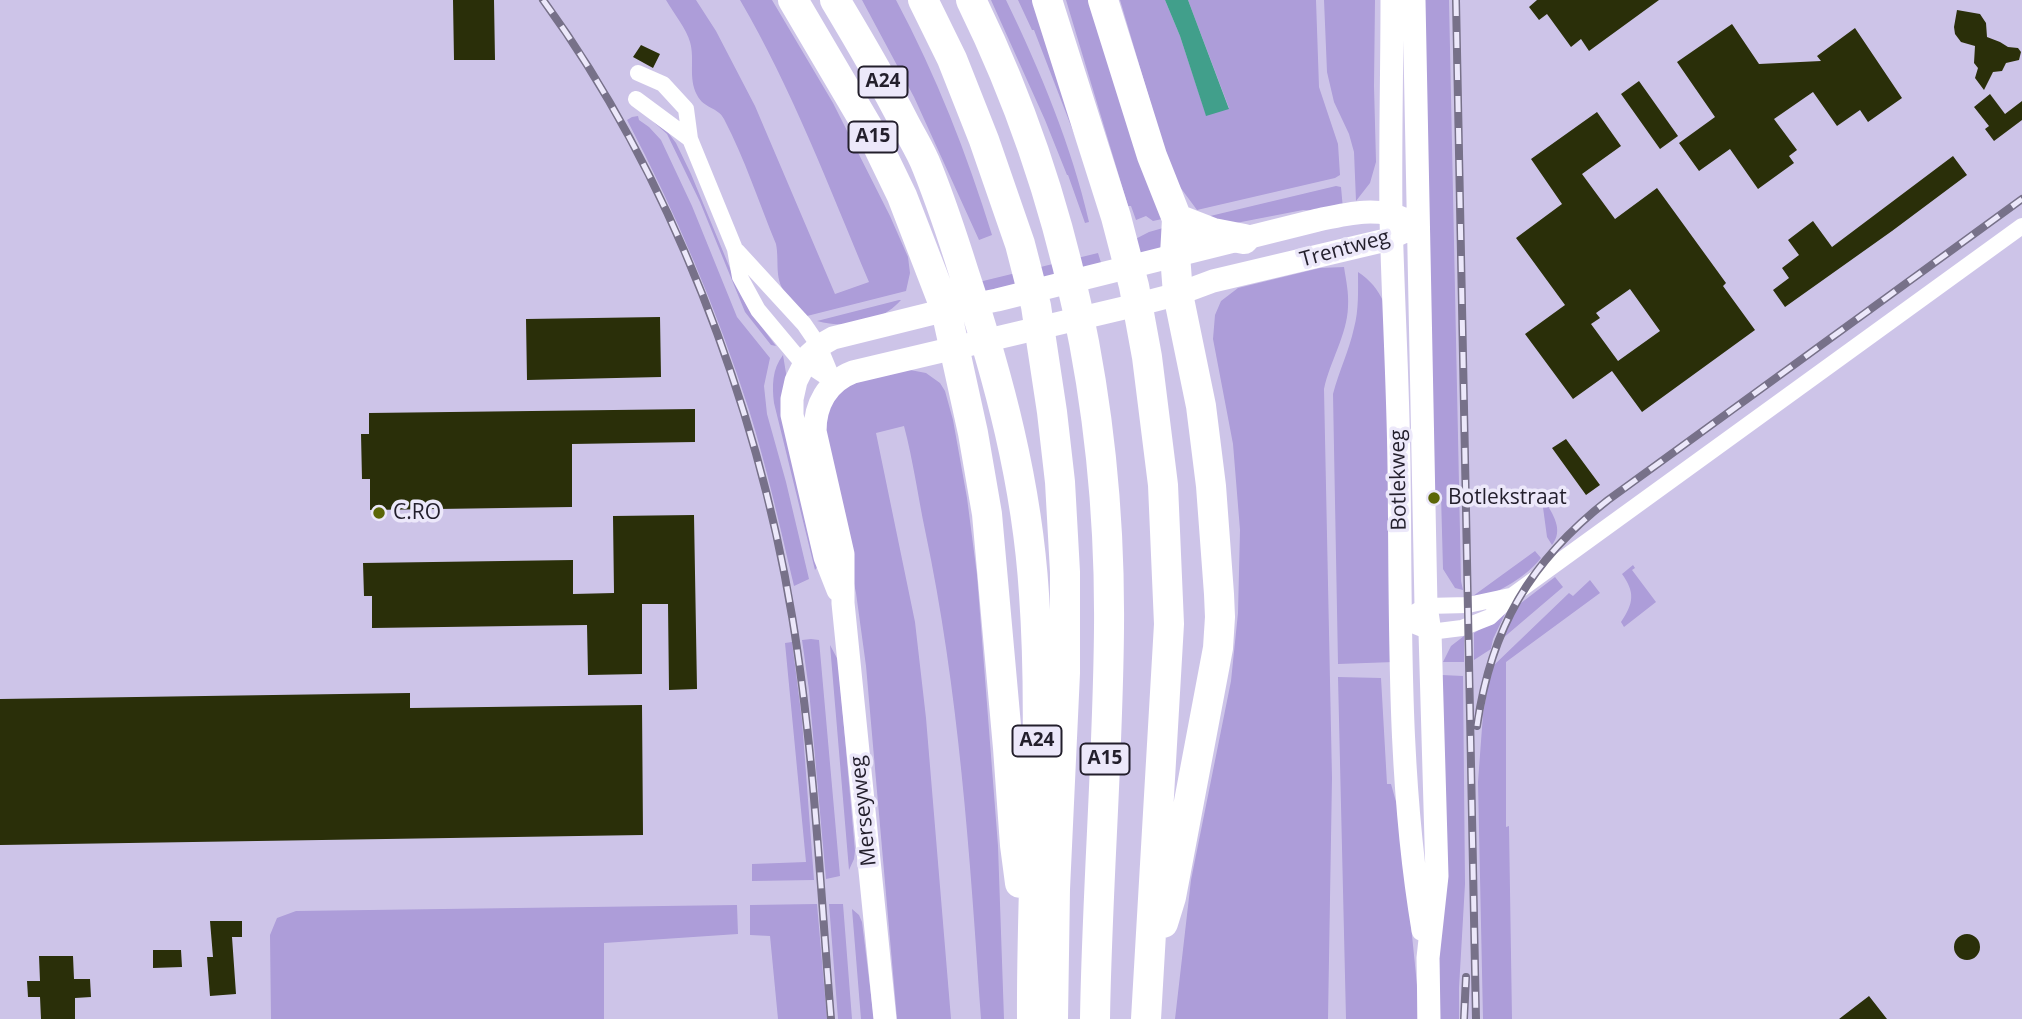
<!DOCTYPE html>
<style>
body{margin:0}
canvas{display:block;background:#cdc4e8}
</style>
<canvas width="2022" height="1019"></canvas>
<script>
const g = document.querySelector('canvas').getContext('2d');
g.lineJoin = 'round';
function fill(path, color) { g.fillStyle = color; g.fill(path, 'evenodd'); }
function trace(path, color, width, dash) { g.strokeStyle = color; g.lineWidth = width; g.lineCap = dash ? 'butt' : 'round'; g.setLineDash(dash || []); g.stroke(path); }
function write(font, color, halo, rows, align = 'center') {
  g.font = font + ' "Open Sans",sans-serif'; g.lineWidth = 7; g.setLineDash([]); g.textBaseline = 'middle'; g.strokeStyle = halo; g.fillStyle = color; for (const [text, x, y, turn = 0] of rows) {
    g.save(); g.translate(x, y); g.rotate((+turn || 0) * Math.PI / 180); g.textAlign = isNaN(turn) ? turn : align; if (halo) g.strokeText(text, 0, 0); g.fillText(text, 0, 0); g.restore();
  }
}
const green = new Path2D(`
 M666 0H696L716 31 755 106 835 294 869 282C829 187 792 89 740 0H772L833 103 890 216 908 257 910 273 906 291 807 316C794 304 780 293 778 274 777 263 778 254 776 244 759 203 745 159 724 119 718 107 704 109 697 95 688 78 695 59 690 42 687 30 673 12 666 0Z
 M862 0H896C936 75 967 154 992 235L979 240 914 97Z
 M991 0H1006C1040 70 1072 147 1089 222L1085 223 1068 175H1067L1045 120Z
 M1018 0H1042L1083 157 1034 30H1032Z
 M1066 0H1096L1162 219 1153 221 1146 216 1136 220 1131 206H1128Z
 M1120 0H1165L1180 36 1206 115 1229 108 1188 0H1316L1319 87 1338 144 1340 175 1335 178 1197 210 1180 187 1166 155Z
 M1324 0H1375L1374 86 1376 162 1370 183 1356 201 1354 152 1349 134 1334 102 1327 72Z
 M1420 0H1449L1461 581 1463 590 1455 588 1443 569 1441 495 1436 494 1428 455Z
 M638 116 639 120 649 127 661 140 692 206 737 317 770 358 764 386 767 414 786 482 809 579 794 586C780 527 767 468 749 410 717 310 676 213 627 120L632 117Z
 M648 117 667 131 676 143 691 174 741 295 752 314 776 346 771 345 745 312 700 202 667 134Z
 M1336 186 1341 187 1343 209 1332 212 1303 210 1236 223 1206 217Z
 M1163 228V249L1117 263 1118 248 1149 232Z
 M1098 253 1102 266 954 301 946 290Z
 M1344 267C1346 280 1349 293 1348 307 1347 335 1330 361 1324 389L1332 778 1328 1019H1175L1191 880 1231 681 1238 613 1240 530 1233 444 1213 339 1215 315 1221 301 1238 288 1320 268Z
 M1358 272C1370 280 1378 289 1384 303L1394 662 1338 664 1333 394C1339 371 1349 351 1354 328 1359 310 1358 290 1358 272Z
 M899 300H901C881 323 846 329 817 321Z
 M783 355 818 566 815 570 774 403C772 386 772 369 783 355Z
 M905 369 926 373 940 383 945 391 953 420 967 498 977 575 998 846 1004 1019H981C970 855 959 691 925 530 918 496 913 460 904 426L876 433 915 622 926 718 951 1019H897L866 666 856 593 825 446 828 406 847 385Z
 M1542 500H1544C1553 514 1564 530 1552 545L1547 537Z
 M1535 551 1541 558C1526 577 1500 592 1477 599L1473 596Z
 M1633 565 1635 568 1632 570 1656 602 1624 627 1621 622C1634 603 1635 592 1622 574Z
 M1555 577 1563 587 1502 639 1517 606Z
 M1590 580 1600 593 1506 662V827L1509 826 1512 1019H1483L1478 782 1483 714 1488 686 1493 666 1569 593 1573 596Z
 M1505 614 1493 639 1491 649 1474 660V633Z
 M1464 636V662H1443L1451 646Z
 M811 639 819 640 840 876 826 879 809 690 802 640Z
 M792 642 802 720 814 880 752 881V864L806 862 785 643Z
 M830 645 838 660 855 851 854 859 849 870Z
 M1442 675 1463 676 1465 884 1459 988V1019H1440L1439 944 1446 891Z
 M1338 677 1381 678 1387 784H1391L1400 816 1417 985V1019H1346Z
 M817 904 827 1019H778L770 936 750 935V905Z
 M829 904H843L852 1019H838Z
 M737 905 738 934 604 943V1019H271L270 935 277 918 296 911Z
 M852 909 859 915 862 922 874 1019H861Z`);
const water = new Path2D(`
 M1165 0H1188L1229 109 1206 116 1180 36Z`);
const building = new Path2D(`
 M453 0H494L495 60H454Z
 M1537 0H1659L1589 51 1581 39 1571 47 1547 14 1539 20 1529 7Z
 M1957 10 1980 14 1986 23 1987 37 2000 42 2008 47 2018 48 2021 52 2019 60 2006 63 2002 71 1993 72 1984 90 1975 78 1978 68 1974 63 1975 46 1961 42 1955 34 1954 27Z
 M1732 24 1759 64 1821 61 1817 56 1855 28 1902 98 1868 122 1860 110 1837 126 1813 92 1774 119 1797 150 1789 156 1794 163 1758 189 1730 149 1699 171 1679 143 1715 117 1677 62Z
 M641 45 660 54 653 68 633 57Z
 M1639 81 1678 136 1660 149 1621 94Z
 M1990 94 2005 114 2022 101V120L1994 141 1985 129 1989 126 1974 107Z
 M1597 112 1621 146 1582 174 1615 219 1657 188 1726 283 1723 286 1755 330 1642 412 1612 371 1573 399 1525 334 1565 305 1516 238 1562 204 1531 159ZM1630 289 1660 331 1618 361 1591 324 1600 318 1596 313Z
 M1953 156 1967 175 1892 231 1785 307 1773 290 1789 278 1782 268 1799 255 1788 240 1813 221 1832 247Z
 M660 317 661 377 527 380 526 319Z
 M695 409V442L572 444V507L370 510V479H362L361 434H369V413Z
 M1566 439 1600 485 1586 495 1552 448Z
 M694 515 697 689 669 690 668 604H642V674L588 675 587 625 372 628V596H364L363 563 573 560V594L614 593 613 516Z
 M410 693V708L642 705 643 835 0 845V699Z
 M210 921H242V937H232L236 994 210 996 207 957H213Z
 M1954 947a13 13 0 1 1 26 0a13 13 0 1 1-26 0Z
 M153 950H181L182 967 153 968Z
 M39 956H73L74 979H90L91 997 75 998V1019H41L40 997H28L27 981H40Z
 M1869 996 1887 1019H1839Z`);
const street = new Path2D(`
 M638 73 663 84 686 109 690 139 735 249 740 277 758 310 799 359 834 382
 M636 99 690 139
 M737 251 804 324 819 346 834 382
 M1400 620 1430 632 1462 628 1490 617 1513 595 2022 226
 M1400 620 1426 606 1468 605 1510 596`);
const secondary = new Path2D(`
 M1392 0C1392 72 1390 145 1391 217 1393 300 1398 383 1399 466 1401 621 1397 776 1423 930
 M1414 0 1426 606 1430 632 1437 876 1428 958 1429 1019
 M838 590 825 557 792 415V399L796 381 809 355 819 346 833 338 946 310 997 300 1318 220C1346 214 1377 206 1404 219
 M885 1019 843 603V554L815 431C815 405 827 382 853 372L1128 307 1178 294 1213 281 1386 240 1418 225`);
const highway = new Path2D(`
 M793 0 873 136 902 196 946 310 973 433 987 514 1008 748 1015 845 1020 883
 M835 0C859 40 882 79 903 120 911 136 921 151 927 167 941 202 953 238 964 273 999 378 1027 483 1034 594 1044 735 1031 877 1032 1019
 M923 0 952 59 984 140 1020 244 1036 306 1052 412 1060 482 1065 572V673L1055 889 1053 1019
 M971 0C1067 195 1111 412 1109 628 1108 759 1097 889 1095 1019
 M1047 0 1116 217 1134 286 1147 357 1163 485 1169 624 1146 1019
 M1103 0 1152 156 1177 219 1175 255 1178 294 1201 406 1211 486 1219 594 1220 617 1218 648 1171 897 1163 923
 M1177 219 1213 233 1244 239`);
const rail = new Path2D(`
 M543 0C670 174 757 404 792 616 814 749 820 885 831 1019
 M1456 0 1476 1019
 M1477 726C1491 628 1530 561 1608 500L2022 199
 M1464 1019 1466 977`);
const markers = [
 [1434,498,7,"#5b6608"],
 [379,513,7,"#5b6608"]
];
const shields = [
 [883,82,49],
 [873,137,49],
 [1037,741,49],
 [1105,759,49]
];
const shieldNames = [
 ["A24",883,82],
 ["A15",873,137],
 ["A24",1037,741],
 ["A15",1105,759]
];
const streetNames = [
 ["Trentweg",1345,249,-15],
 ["Botlekweg",1399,480,-91],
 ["Merseyweg",864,811,-96]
];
const poiNames = [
 ["Botlekstraat",1448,498],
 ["C.RO",393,513]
];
fill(green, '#ad9dd9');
fill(water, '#419f8b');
fill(building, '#2a2f09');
trace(street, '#fff', 16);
trace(secondary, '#fff', 23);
trace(highway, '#fff', 30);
trace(rail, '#777189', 8);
trace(rail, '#ece8fa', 5, [16]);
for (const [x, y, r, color] of markers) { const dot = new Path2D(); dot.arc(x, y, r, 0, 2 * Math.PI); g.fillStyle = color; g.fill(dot); trace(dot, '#ece8fa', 2.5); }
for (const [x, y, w] of shields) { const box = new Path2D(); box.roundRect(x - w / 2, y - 15.5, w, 31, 5); g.fillStyle = '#ece8fa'; g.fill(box); trace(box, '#231f2c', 2); }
write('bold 19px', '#231f2c', null, shieldNames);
write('21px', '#231f2c', '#ece8fa', streetNames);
write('21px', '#231f2c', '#ece8fa', poiNames, 'left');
</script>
